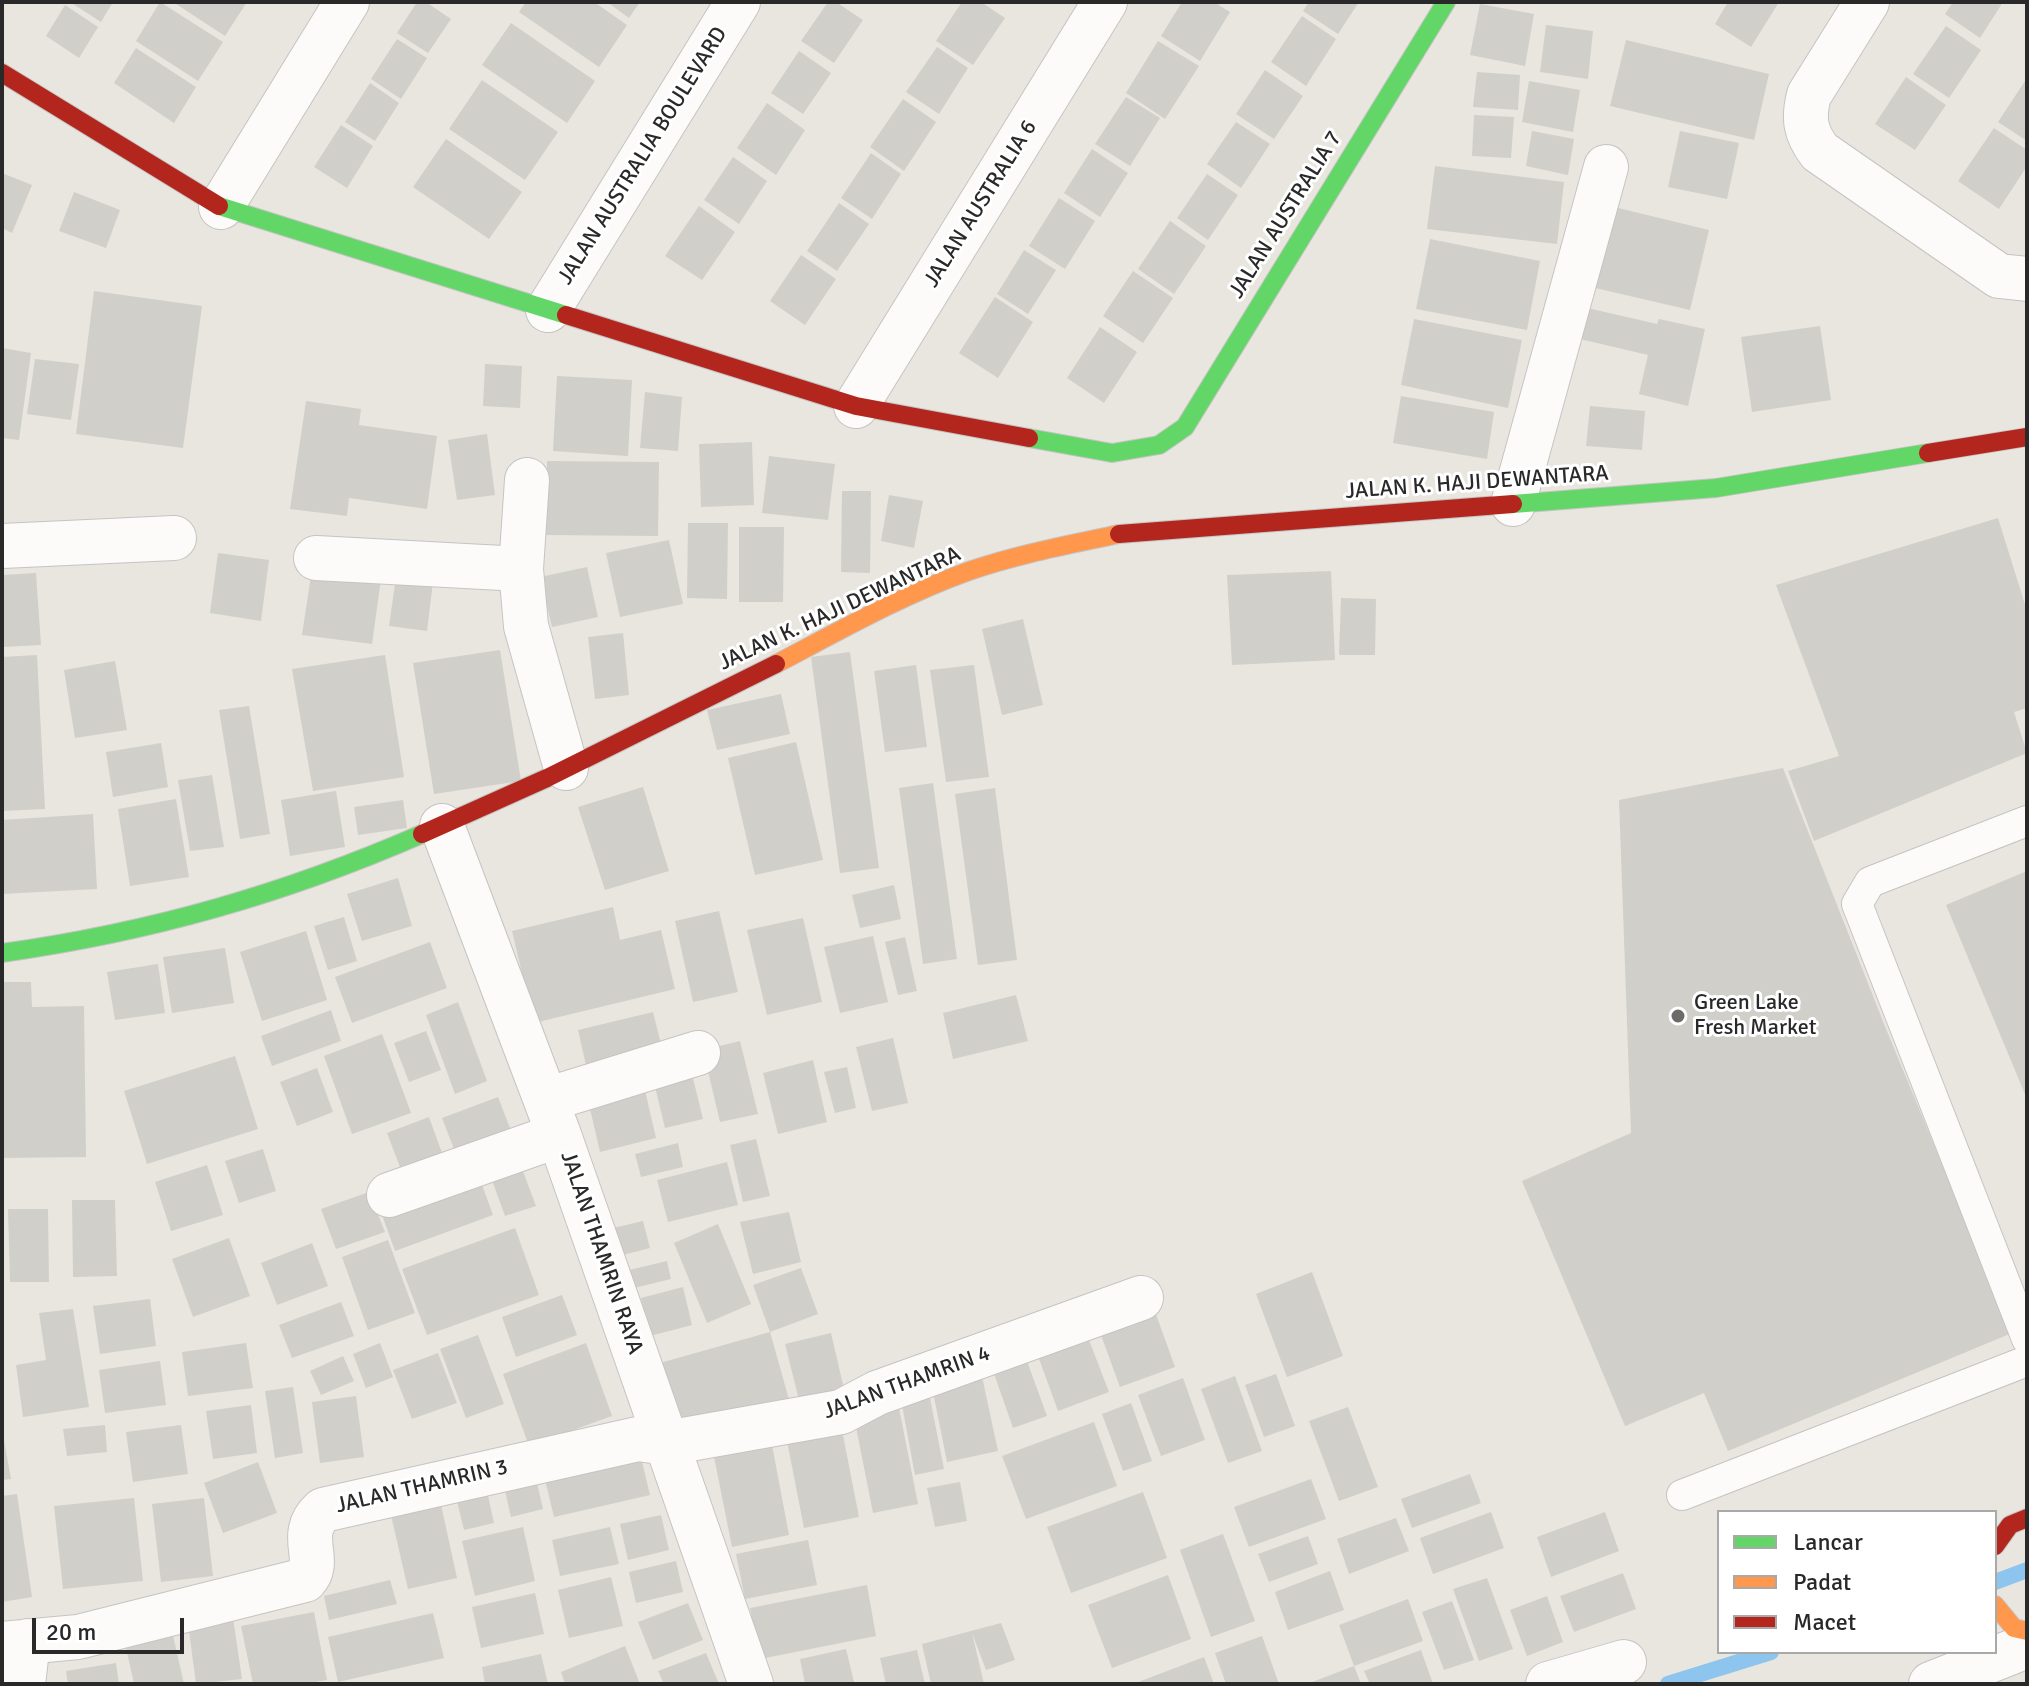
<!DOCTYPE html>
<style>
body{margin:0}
#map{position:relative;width:2029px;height:1686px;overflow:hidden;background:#e8e6de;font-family:Signika,sans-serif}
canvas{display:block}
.frame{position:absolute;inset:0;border:4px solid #292929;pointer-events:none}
.legend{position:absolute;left:1717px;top:1510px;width:280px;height:144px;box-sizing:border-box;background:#fff;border:2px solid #a9a9a9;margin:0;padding:10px 14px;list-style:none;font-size:24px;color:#292929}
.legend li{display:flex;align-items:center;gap:16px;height:40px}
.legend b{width:40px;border:2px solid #a9a9a9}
.scale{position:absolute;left:32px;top:1618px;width:152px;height:36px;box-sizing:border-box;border:4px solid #292929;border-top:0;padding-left:10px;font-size:24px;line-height:28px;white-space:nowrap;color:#292929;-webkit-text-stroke:6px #fff;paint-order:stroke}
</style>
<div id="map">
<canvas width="2029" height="1686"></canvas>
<div class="frame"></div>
<ul class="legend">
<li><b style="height:10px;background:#63d668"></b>Lancar</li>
<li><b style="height:10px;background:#ff974d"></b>Padat</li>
<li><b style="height:10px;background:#b3261e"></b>Macet</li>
</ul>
<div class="scale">20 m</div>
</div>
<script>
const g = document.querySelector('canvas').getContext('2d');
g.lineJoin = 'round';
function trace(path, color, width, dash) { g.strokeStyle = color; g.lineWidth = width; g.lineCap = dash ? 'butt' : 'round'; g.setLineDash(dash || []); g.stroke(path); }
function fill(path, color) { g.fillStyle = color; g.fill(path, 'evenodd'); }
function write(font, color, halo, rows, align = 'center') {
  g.font = font + ' Signika,sans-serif'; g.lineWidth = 6; g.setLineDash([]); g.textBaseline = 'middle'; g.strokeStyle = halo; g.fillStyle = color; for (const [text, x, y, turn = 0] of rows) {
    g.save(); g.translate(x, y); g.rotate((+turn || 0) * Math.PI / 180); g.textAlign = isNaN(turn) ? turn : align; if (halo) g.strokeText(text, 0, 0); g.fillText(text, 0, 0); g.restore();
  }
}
const stream = new Path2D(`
 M1995 1582 2027 1570
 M1668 1684 1771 1652`);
const building = new Path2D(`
 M70 2H113L101 22Z
 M160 2 223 42 198 81 136 41Z
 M173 2H247L225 36Z
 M417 2H426L451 19 428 53 397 33Z
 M526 2H594L627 25 599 67 519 12Z
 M607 2H640L629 18Z
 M828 2H836L863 20 834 63 801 41Z
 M962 2H981L1005 18 973 65 936 41Z
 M1182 2H1214L1230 12 1200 61 1161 36Z
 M1309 2H1359L1338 34 1303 11Z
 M1728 2H1779L1751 47 1715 24Z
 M1953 2H2003L1980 38 1945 14Z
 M1480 4 1534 14 1525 66 1470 55Z
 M65 5 98 27 79 58 46 36Z
 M1302 16 1336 39 1306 86 1271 62Z
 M511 23 595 81 567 123 482 65Z
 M1546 25 1593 31 1588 79 1540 72Z
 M1946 26 1981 50 1949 98 1913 74Z
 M397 39 427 58 401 99 371 79Z
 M1626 40 1769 74 1754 140 1610 106Z
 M1158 41 1199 66 1165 119 1126 93Z
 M937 47 968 68 939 114 906 92Z
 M136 48 196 87 174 123 114 83Z
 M799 51 831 73 803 114 771 93Z
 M1265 70 1303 96 1274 139 1236 114Z
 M1477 72 1520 75 1518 110 1473 107Z
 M1906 77 1946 105 1915 150 1875 124Z
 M2027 78V141L1998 122Z
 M482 80 558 132 525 180 449 129Z
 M1529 81 1580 90 1573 132 1522 122Z
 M370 83 399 103 375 141 345 122Z
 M1126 97 1160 118 1130 166 1095 144Z
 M903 99 936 122 904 171 870 147Z
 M767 103 805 130 776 175 737 148Z
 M1474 115 1514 117 1511 158 1472 156Z
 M1236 122 1270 144 1241 188 1207 164Z
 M341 125 373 146 347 188 314 167Z
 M1994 128 2027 150V166L1999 209 1958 181Z
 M1532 131 1574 139 1568 175 1526 166Z
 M1680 131 1739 143 1727 199 1668 187Z
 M446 139 522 192 489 239 413 187Z
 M1092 149 1128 173 1100 217 1064 193Z
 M871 153 901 174 872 219 841 198Z
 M733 157 767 181 739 224 704 200Z
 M1435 166 1564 182 1557 244 1427 229Z
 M2 173 32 185 12 233 2 228Z
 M1207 174 1238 195 1208 240 1177 218Z
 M74 192 120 210 106 248 59 231Z
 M1059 198 1095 221 1065 269 1029 246Z
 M839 203 869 224 837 271 807 251Z
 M699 206 735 232 702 280 665 256Z
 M1610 206 1709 230 1690 310 1591 287Z
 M1170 221 1206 246 1174 294 1138 269Z
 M1430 239 1540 261 1527 330 1416 309Z
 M1024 250 1056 270 1028 314 997 294Z
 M801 255 836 279 805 325 770 301Z
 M1133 271 1173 298 1143 343 1103 316Z
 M94 291 202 306 183 448 76 434Z
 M995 297 1033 322 998 378 959 353Z
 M1570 304 1657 324 1659 319 1705 329 1688 406 1639 394 1648 355 1563 335Z
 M1414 319 1522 340 1508 408 1401 385Z
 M1820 326 1831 400 1752 412 1741 337Z
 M1100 327 1137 352 1104 403 1067 378Z
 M2 348 31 353 19 440 2 438Z
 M35 359 79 364 71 420 27 414Z
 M485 364 522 366 520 408 483 406Z
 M557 376 632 380 628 456 553 451Z
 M645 392 682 397 678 451 640 448Z
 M1401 396 1494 412 1487 459 1393 443Z
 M306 401 361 409 359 425 437 436 427 509 349 498 347 516 290 509Z
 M1590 406 1645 411 1642 450 1586 446Z
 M487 434 495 495 457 500 448 440Z
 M752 442 754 505 701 507 699 444Z
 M769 456 835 464 828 520 762 513Z
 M547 461 659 462 658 536 546 535Z
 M842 491H871L870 573 841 572Z
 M889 495 923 501 914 548 881 541Z
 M1998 518 2027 611V708L2014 712 2027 753 1814 841 1788 771 1839 756 1776 585Z
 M688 523H728L727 599 687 598Z
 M739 527H784L783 602H739Z
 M669 540 683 604 620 617 606 553Z
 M218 553 269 560 261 621 210 613Z
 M587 567 598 617 552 627 540 577Z
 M312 569 381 579 372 644 302 635Z
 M1331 571 1335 660 1232 665 1227 575Z
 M36 573 41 645 2 647V575Z
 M396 577 433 582 427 631 389 626Z
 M1341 598 1376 599 1375 655H1339Z
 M1023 619 1043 705 1002 715 982 629Z
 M623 633 629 695 595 699 588 637Z
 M500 650 521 781 434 794 413 663Z
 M850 652 879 868 840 873 811 657Z
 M37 655 45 809 2 811V657Z
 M385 655 404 777 313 791 292 669Z
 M115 661 127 730 75 738 64 670Z
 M916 665 927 747 885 752 874 671Z
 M974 665 989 777 946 782 930 670Z
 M781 694 790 734 717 750 707 710Z
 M249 706 270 834 240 839 219 710Z
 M796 742 823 860 755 875 728 758Z
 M161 743 168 787 113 797 106 752Z
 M1783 768 1886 1029 2012 1333 1728 1451 1704 1393 1625 1426 1522 1181 1631 1133 1619 800Z
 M212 775 224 847 190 851 178 780Z
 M933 783 957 959 923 964 899 788Z
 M643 787 669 871 605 890 578 807Z
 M995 788 1017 960 978 965 955 794Z
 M336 791 345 847 290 856 281 800Z
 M176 799 189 877 130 886 118 809Z
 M403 800 407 828 358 835 354 807Z
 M93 814 97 889 2 894V820Z
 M2027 871V1099L1946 905Z
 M398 878 412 926 362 941 347 894Z
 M894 885 901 919 860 928 852 895Z
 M613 907 620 940 661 930 675 989 534 1023 512 931Z
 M719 911 738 992 693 1002 675 921Z
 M344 917 357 961 328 970 314 926Z
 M803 918 822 1002 767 1015 747 930Z
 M306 931 327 1000 262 1021 240 952Z
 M873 936 888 1002 840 1013 824 947Z
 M905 937 917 991 898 995 885 942Z
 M430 942 447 988 352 1023 335 977Z
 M225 948 234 1003 172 1013 163 957Z
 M158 964 165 1013 115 1020 107 972Z
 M2 982H31L32 1007 84 1006 86 1157 2 1158Z
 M1016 995 1028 1041 953 1059 943 1013Z
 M458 1002 487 1081 455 1094 426 1015Z
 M331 1010 341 1041 272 1066 261 1036Z
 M653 1012 664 1056 588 1074 578 1030Z
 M426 1031 441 1070 409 1082 394 1043Z
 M382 1034 411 1113 352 1134 324 1056Z
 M893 1038 908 1103 872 1111 856 1047Z
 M740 1041 758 1114 720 1122 703 1050Z
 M235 1056 258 1129 147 1164 124 1091Z
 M813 1060 827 1122 778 1134 763 1073Z
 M689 1062 703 1119 665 1128 651 1070Z
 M847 1067 856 1108 835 1113 824 1072Z
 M317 1068 333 1112 297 1126 280 1082Z
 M644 1086 656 1138 600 1152 588 1100Z
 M498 1097 515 1141 459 1162 442 1118Z
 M429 1117 446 1164 405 1180 387 1133Z
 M756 1139 770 1196 743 1202 730 1145Z
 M678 1143 683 1167 641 1177 635 1154Z
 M263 1149 276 1191 239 1203 225 1161Z
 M518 1158 536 1206 505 1216 488 1169Z
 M727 1162 738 1205 668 1222 657 1180Z
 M207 1165 223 1215 171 1231 155 1182Z
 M476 1168 493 1215 395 1251 378 1204Z
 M369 1192 385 1232 336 1249 321 1209Z
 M72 1200H115L117 1276 73 1277Z
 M8 1209H48L49 1282H10Z
 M789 1212 801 1262 753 1274 740 1222Z
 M643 1221 650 1248 615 1257 609 1229Z
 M718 1224 751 1304 707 1323 674 1243Z
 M515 1228 539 1295 427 1335 402 1269Z
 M229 1238 250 1296 193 1317 172 1259Z
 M388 1240 415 1313 368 1330 342 1257Z
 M312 1243 328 1286 277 1305 261 1263Z
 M667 1261 671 1279 630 1289 625 1271Z
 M801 1268 818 1314 770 1332 753 1285Z
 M1312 1272 1343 1356 1287 1377 1256 1294Z
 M683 1287 692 1325 650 1336 641 1298Z
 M562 1295 577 1335 516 1357 502 1317Z
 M150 1299 156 1346 100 1354 93 1306Z
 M341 1302 354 1336 292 1358 279 1325Z
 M1153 1306 1175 1367 1120 1387 1098 1327Z
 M73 1309 89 1407 23 1417 16 1365 46 1360 39 1313Z
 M1084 1327 1109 1392 1058 1411 1034 1345Z
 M770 1332 790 1403 680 1435 660 1363Z
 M831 1333 844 1389 799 1400 785 1344Z
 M478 1335 504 1404 466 1418 440 1349Z
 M246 1343 253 1388 188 1396 182 1352Z
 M380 1343 393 1377 366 1388 353 1354Z
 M586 1343 612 1416 529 1446 503 1374Z
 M438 1353 457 1403 412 1419 393 1370Z
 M1024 1353 1047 1416 1013 1428 991 1365Z
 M343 1356 354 1381 321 1395 310 1371Z
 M160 1361 166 1405 105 1413 99 1370Z
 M980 1367 998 1451 947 1462 930 1377Z
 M1276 1374 1295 1426 1264 1437 1245 1385Z
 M1235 1376 1262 1451 1228 1463 1201 1389Z
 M1183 1378 1205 1440 1161 1456 1138 1395Z
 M927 1383 944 1469 915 1475 899 1389Z
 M293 1387 303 1453 275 1458 265 1391Z
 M356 1396 364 1457 320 1463 312 1402Z
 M1131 1403 1152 1461 1123 1471 1102 1414Z
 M251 1405 257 1453 213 1459 206 1411Z
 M1348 1407 1378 1487 1339 1501 1309 1421Z
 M899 1408 918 1504 873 1513 854 1417Z
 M1094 1422 1117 1486 1026 1519 1002 1456Z
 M105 1425 107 1452 67 1456 63 1429Z
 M181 1425 188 1474 133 1482 126 1432Z
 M2 1429 11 1479 2 1480Z
 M842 1430 859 1517 804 1528 787 1441Z
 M638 1445 650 1495 554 1517 542 1467Z
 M772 1445 789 1535 732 1547 714 1457Z
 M258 1462 277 1513 223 1533 204 1483Z
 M534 1470 543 1509 511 1517 502 1477Z
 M1470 1474 1481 1503 1412 1528 1401 1499Z
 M1311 1479 1326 1519 1249 1547 1234 1507Z
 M485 1482 494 1523 464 1530 454 1489Z
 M960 1482 967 1521 935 1527 927 1488Z
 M1143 1492 1167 1558 1071 1593 1047 1527Z
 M17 1494 32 1597 2 1602V1496Z
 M134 1498 143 1581 63 1589 54 1506Z
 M204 1498 213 1576 161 1582 152 1504Z
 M440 1500 457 1578 408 1589 390 1511Z
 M1491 1512 1504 1548 1433 1574 1420 1538Z
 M1605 1512 1619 1551 1551 1577 1537 1537Z
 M661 1515 669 1550 628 1560 620 1524Z
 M1396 1518 1409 1551 1349 1574 1337 1539Z
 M523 1527 535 1581 475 1596 462 1541Z
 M610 1527 619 1564 560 1576 552 1540Z
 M1223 1534 1255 1621 1211 1637 1180 1550Z
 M1308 1536 1318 1564 1269 1582 1258 1554Z
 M808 1540 817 1585 745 1599 736 1554Z
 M676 1561 683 1592 636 1603 629 1572Z
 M1330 1571 1344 1610 1288 1630 1275 1592Z
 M1623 1573 1636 1609 1574 1632 1560 1596Z
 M1168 1575 1191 1639 1112 1668 1088 1605Z
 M611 1577 623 1626 569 1638 558 1590Z
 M1487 1578 1513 1649 1479 1661 1453 1589Z
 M390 1580 397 1604 329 1620 324 1596Z
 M867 1585 876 1636 760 1659 750 1608Z
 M535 1593 544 1634 481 1648 472 1607Z
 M1547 1596 1563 1642 1527 1656 1510 1610Z
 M1408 1599 1423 1641 1354 1666 1339 1625Z
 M1452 1601 1474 1660 1444 1670 1422 1612Z
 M688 1603 703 1640 653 1660 638 1622Z
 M232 1611 242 1679 196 1684 187 1616Z
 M314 1612 327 1680 304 1684H253L241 1626Z
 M433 1613 444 1658 338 1682 328 1637Z
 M169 1618 184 1684H134L122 1629Z
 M1001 1623 1015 1660 986 1670 972 1633 984 1684H931L922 1644Z
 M1262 1636 1279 1684H1226L1215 1653Z
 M625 1646 640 1684H565L561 1672Z
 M846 1649 854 1682 805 1684 800 1659Z
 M917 1650 925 1684H886L880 1658Z
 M1421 1650 1433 1684H1370L1364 1671Z
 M706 1653 719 1684H664L658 1671Z
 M541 1654 548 1684H485L482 1667Z
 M1204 1657 1214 1684H1133Z
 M116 1663 119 1684H68L66 1671Z
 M1354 1666 1361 1684H1307Z`);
const lane = new Path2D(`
 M2027 821 1870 882 1857 904 2027 1339
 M1682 1495 2027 1361`);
const street = new Path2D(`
 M1867 2 1809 95C1803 118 1805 133 1820 152L1999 276 2027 279
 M221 207 347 2
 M548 310 738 2
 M856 406 1105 2
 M527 480 521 569 526 626 566 768
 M1513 504 1606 167
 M2 546 174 538
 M316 558 521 569
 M442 826 559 1135 751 1684
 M546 1100 698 1053
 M389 1195 559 1135
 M2 1644 78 1637 305 1580C324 1560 295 1535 323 1510L638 1439 667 1443 841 1412 877 1393 1141 1298
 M23 1684 28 1641
 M1548 1684 1624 1662
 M1931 1684 2027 1646`);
const fast = new Path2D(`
 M219 206 566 315
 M1029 438 1112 453 1159 445 1185 427 1446 2
 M1513 504 1716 488 1928 453
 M2 953C151 932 284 894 422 834`);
const slow = new Path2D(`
 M776 664C839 631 902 595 969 571 1018 554 1068 545 1119 534
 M1995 1605 2014 1628 2027 1631`);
const jam = new Path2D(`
 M2 73 219 206
 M566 315 856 406 1029 438
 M1928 453 2027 437
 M1119 534 1513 504
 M422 834 547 778 776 664
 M1995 1546 2010 1525 2027 1518`);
const markers = [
 [1678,1016,8,"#6c6b68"]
];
const streetNames = [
 ["JALAN AUSTRALIA BOULEVARD",643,156,-58],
 ["JALAN AUSTRALIA 6",981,204,-58],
 ["JALAN AUSTRALIA 7",1286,215,-58],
 ["JALAN K. HAJI DEWANTARA",1477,483,-4],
 ["JALAN K. HAJI DEWANTARA",840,609,-25],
 ["JALAN THAMRIN RAYA",601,1253,71],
 ["JALAN THAMRIN 4",907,1383,-20],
 ["JALAN THAMRIN 3",422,1487,-13]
];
const poiNames = [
 ["Green Lake",1694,1003],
 ["Fresh Market",1694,1028]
];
trace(stream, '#8ec5ee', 16);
fill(building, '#d1cfca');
trace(lane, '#c5c4c4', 32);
trace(street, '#c5c4c4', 46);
trace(fast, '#c5c4c4', 20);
trace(slow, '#c5c4c4', 20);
trace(jam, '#c5c4c4', 20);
trace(lane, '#fcfbfa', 30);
trace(street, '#fcfbfa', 44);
trace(fast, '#63d668', 18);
trace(slow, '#ff974d', 18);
trace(jam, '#b3261e', 18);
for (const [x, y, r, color] of markers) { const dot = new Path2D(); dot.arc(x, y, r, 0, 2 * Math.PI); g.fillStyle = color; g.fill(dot); trace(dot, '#fff', 3); }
write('22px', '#292929', '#fff', streetNames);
write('22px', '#292929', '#fff', poiNames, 'left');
</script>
